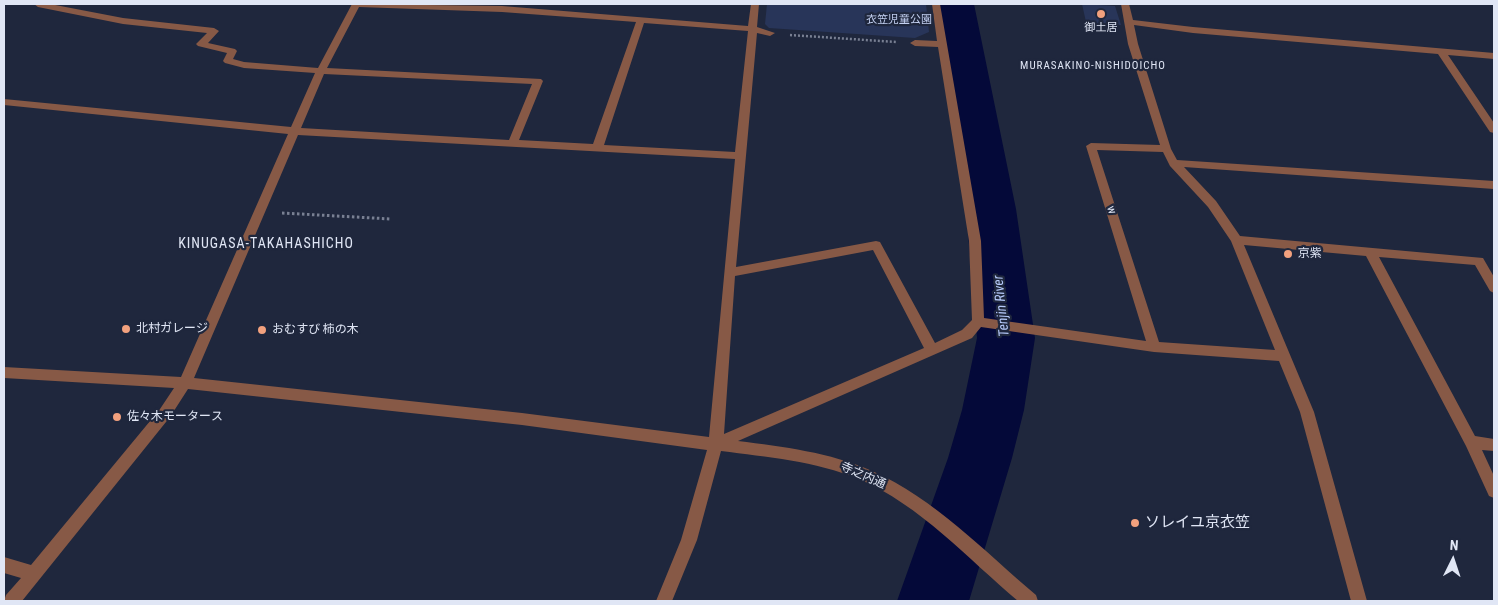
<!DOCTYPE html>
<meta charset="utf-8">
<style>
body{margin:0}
#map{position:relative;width:1498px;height:605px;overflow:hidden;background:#1f273d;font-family:"Roboto Condensed",sans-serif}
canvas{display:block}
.frame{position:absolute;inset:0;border:5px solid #e0e6f5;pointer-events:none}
.north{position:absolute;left:1428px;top:535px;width:50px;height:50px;-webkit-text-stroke:4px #1f273d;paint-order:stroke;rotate:4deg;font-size:14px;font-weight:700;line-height:20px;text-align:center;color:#e0e6f5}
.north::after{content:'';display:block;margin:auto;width:18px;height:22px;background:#e0e6f5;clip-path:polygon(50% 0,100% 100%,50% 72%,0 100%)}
</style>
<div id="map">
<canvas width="1498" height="605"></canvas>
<div class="frame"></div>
<div class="north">N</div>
</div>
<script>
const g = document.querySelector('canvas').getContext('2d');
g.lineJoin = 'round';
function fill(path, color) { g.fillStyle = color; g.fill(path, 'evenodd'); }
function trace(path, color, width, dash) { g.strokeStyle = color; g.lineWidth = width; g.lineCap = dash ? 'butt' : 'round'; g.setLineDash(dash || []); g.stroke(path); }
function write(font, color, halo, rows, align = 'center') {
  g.font = font + ' "Roboto Condensed","Noto Sans JP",sans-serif'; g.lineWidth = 4.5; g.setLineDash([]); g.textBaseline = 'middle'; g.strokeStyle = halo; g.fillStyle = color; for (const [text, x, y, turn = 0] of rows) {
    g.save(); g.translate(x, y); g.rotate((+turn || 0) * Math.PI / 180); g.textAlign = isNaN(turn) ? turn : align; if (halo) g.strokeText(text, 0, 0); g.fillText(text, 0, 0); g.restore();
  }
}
const green = new Path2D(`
 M767 4H926L929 32 915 38 769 28 765 24Z
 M1082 4 1115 6 1121 25 1086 22Z`);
const river = new Path2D(`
 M934 4H974L1016 209 1035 338 1024 410 1012 458 969 601H897L948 458 962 410 977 338 966 209Z`);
const pathFar1 = new Path2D(`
 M790 35 896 42`);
const path = new Path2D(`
 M282 213 391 219`);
const minor = new Path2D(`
 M34 4H50L123 18 214 28 219 31 208 43 235 49 237 51 233 59 244 62 318 68 352 4 502 6 748 26 751 4H759L757 27 775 33 770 36 757 33 736 267 876 241 880 242 935 343 962 330 972 320 969 241 938 47 915 46 910 43 915 40 937 41 932 4H940L981 241 984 318 1146 341 1086 146 1091 143 1160 145 1128 44 1121 4H1129L1133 20 1193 27 1494 53V59L1448 55 1494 123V133L1490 132 1438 54 1193 33 1134 25 1138 44 1171 149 1177 160 1494 181V189L1184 167 1216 201 1240 236 1483 258 1494 277V293L1490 291 1475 265 1379 257 1475 436 1494 439V451L1482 450 1494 476V498L1489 496 1466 446 1366 256 1244 245 1314 412 1367 601H1351L1300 412 1279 361 1154 352 981 327 972 338 738 441C784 447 829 452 872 471 934 498 985 552 1036 595L1038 601H1018C968 559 920 505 859 479 815 461 767 457 721 451L697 540 672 601H656L681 540 707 450 522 425 188 389 170 417 22 601H4L6 595 21 578 4 573V557L31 565 160 409 174 388 4 378V367L181 377 288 134 4 105V99L291 127 315 73 244 68 225 63 223 61 227 53 198 46 196 44 207 33 123 24 38 7ZM359 7 502 12 636 22 593 144 519 140 543 81 541 79 327 68ZM644 23 748 31 735 152 604 145ZM324 74 532 84 509 140 301 128ZM298 135 735 159 709 437 522 413 194 378ZM1097 150 1163 152 1170 166 1208 207 1231 241 1275 350 1159 342ZM873 250 924 348 724 434 735 276Z`);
const markers = [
 [1101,14,5,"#f2a17e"],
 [1288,254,5,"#f2a17e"],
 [126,329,5,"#f2a17e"],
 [262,330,5,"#f2a17e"],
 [117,417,5,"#f2a17e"],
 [1135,523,5,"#f2a17e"]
];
const farParknames = [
 ["衣笠児童公園",899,20]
];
const farPoinames = [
 ["御土居",1101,28]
];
const farNeighbourhoodnames = [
 ["MURASAKINO-NISHIDOICHO",1093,66]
];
const streetNames = [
 ["w",1111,210,73],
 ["寺之内通",863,476,24]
];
const poiNames = [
 ["京紫",1298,254],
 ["北村ガレージ",136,329],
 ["おむすび 柿の木",272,330],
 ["佐々木モータース",127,417]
];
const neighbourhoodNames = [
 ["KINUGASA-TAKAHASHICHO",266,244]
];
const waterNames = [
 ["Tenjin River",1002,306,-96]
];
const nearPoinames = [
 ["ソレイユ京衣笠",1145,523]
];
fill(green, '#283559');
fill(river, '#040939');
trace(pathFar1, '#798093', 2.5, [2, 2]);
trace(path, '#798093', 3, [2.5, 2.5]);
fill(minor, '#875946');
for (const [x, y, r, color] of markers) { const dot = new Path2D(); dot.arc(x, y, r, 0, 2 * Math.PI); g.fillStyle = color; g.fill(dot); trace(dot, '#1f273d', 2); }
write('11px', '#c3d0f1', '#1f273d', farParknames);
write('11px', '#e0e6f5', '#1f273d', farPoinames);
g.letterSpacing = '1px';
write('11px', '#e0e6f5', '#1f273d', farNeighbourhoodnames);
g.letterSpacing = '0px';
write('12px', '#e0e6f5', '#1f273d', streetNames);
write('12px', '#e0e6f5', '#1f273d', poiNames, 'left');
g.letterSpacing = '1px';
write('14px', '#e0e6f5', '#1f273d', neighbourhoodNames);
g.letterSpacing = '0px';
write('italic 14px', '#b5c9fa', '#1f273d', waterNames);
write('15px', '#e0e6f5', '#1f273d', nearPoinames, 'left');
</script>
